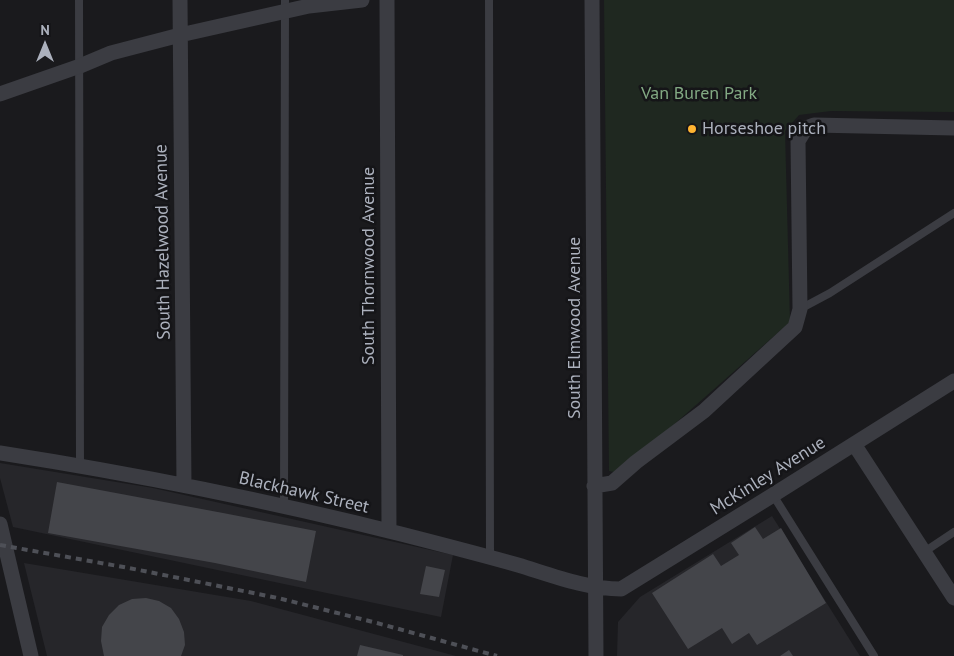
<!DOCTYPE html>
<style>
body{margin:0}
#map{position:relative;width:954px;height:656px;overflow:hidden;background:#1a1a1d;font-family:"PT Sans",sans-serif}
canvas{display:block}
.north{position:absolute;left:20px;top:20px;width:50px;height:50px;-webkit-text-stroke:4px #151518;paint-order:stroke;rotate:0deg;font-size:14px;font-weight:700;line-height:20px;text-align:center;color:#acb1bd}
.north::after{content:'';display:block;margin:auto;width:18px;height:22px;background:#acb1bd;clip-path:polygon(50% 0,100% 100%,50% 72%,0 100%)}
</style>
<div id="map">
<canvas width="954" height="656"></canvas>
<div class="north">N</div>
</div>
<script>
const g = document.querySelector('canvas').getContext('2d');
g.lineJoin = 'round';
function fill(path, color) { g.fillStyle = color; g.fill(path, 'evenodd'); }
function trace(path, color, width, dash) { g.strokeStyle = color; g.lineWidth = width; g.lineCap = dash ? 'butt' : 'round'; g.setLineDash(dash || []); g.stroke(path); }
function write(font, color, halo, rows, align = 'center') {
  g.font = font + ' "PT Sans",sans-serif'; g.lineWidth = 5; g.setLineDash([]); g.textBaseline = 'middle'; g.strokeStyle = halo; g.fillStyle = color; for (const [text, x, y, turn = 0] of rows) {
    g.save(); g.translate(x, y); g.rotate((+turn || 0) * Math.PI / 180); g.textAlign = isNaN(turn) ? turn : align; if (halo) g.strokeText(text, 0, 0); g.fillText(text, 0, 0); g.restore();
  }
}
const built = new Path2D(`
 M0 463 153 488 453 555 441 617 13 527 0 478Z
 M772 516 860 656H617L618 622 640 597Z
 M24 563 251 601 456 656H47Z`);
const green = new Path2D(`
 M604 0H954V112L831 111 799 115 785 131 790 322 619 473 609 471Z`);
const building = new Path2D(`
 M57 482 223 513 316 531 306 582 215 563 48 533Z
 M755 527 763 539 781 528 826 603 757 645 749 633 732 644 722 628 688 649 652 593 713 554 721 566 739 555 731 543Z
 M426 566 445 570 439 597 420 594Z
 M146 598 159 601 171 608 179 619 184 632 185 645 181 656H104L101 641 102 627 109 615 119 605 132 599Z
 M360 645 403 655V656H357Z
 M789 650 793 656H780Z`);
const service = new Path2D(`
 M79 0 80 465
 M489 0 490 557
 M800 309 830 293 954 213
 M773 495 874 656
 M284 507 285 0
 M924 552 954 532`);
const minor = new Path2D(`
 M180 0 184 485
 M387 0 389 531
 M592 0 596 656
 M0 94 80 66 111 53 180 35 309 6 362 0
 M854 444 954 598
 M0 453C135 474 269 501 401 534 440 544 479 554 518 565 551 575 587 589 621 589L773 495 954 381
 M594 486 612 483 636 462 704 411 795 327 800 309 798 141 806 128 814 125 954 128
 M0 524 31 656`);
const rail = new Path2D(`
 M0 545 129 568 278 598 377 623 497 656`);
const markers = [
 [692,129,5,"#feb431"]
];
const parkNames = [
 ["Van Buren Park",699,94]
];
const poiNames = [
 ["Horseshoe pitch",702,129]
];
const streetNames = [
 ["South Hazelwood Avenue",163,242,-91],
 ["South Thornwood Avenue",369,266,-90],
 ["South Elmwood Avenue",575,328,-90],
 ["McKinley Avenue",768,476,-32],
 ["Blackhawk Street",304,493,13]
];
fill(built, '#26262a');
fill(green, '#1f2820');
fill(building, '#44454a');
trace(service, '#3b3c42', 8);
trace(minor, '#3b3c42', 15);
trace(rail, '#4e5057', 4, [6, 5]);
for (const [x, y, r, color] of markers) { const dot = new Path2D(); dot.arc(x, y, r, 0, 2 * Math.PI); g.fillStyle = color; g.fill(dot); trace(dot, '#151518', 2); }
write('18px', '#82a983', '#151518', parkNames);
write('18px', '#acb1bd', '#151518', poiNames, 'left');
write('18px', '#acb1bd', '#151518', streetNames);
</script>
